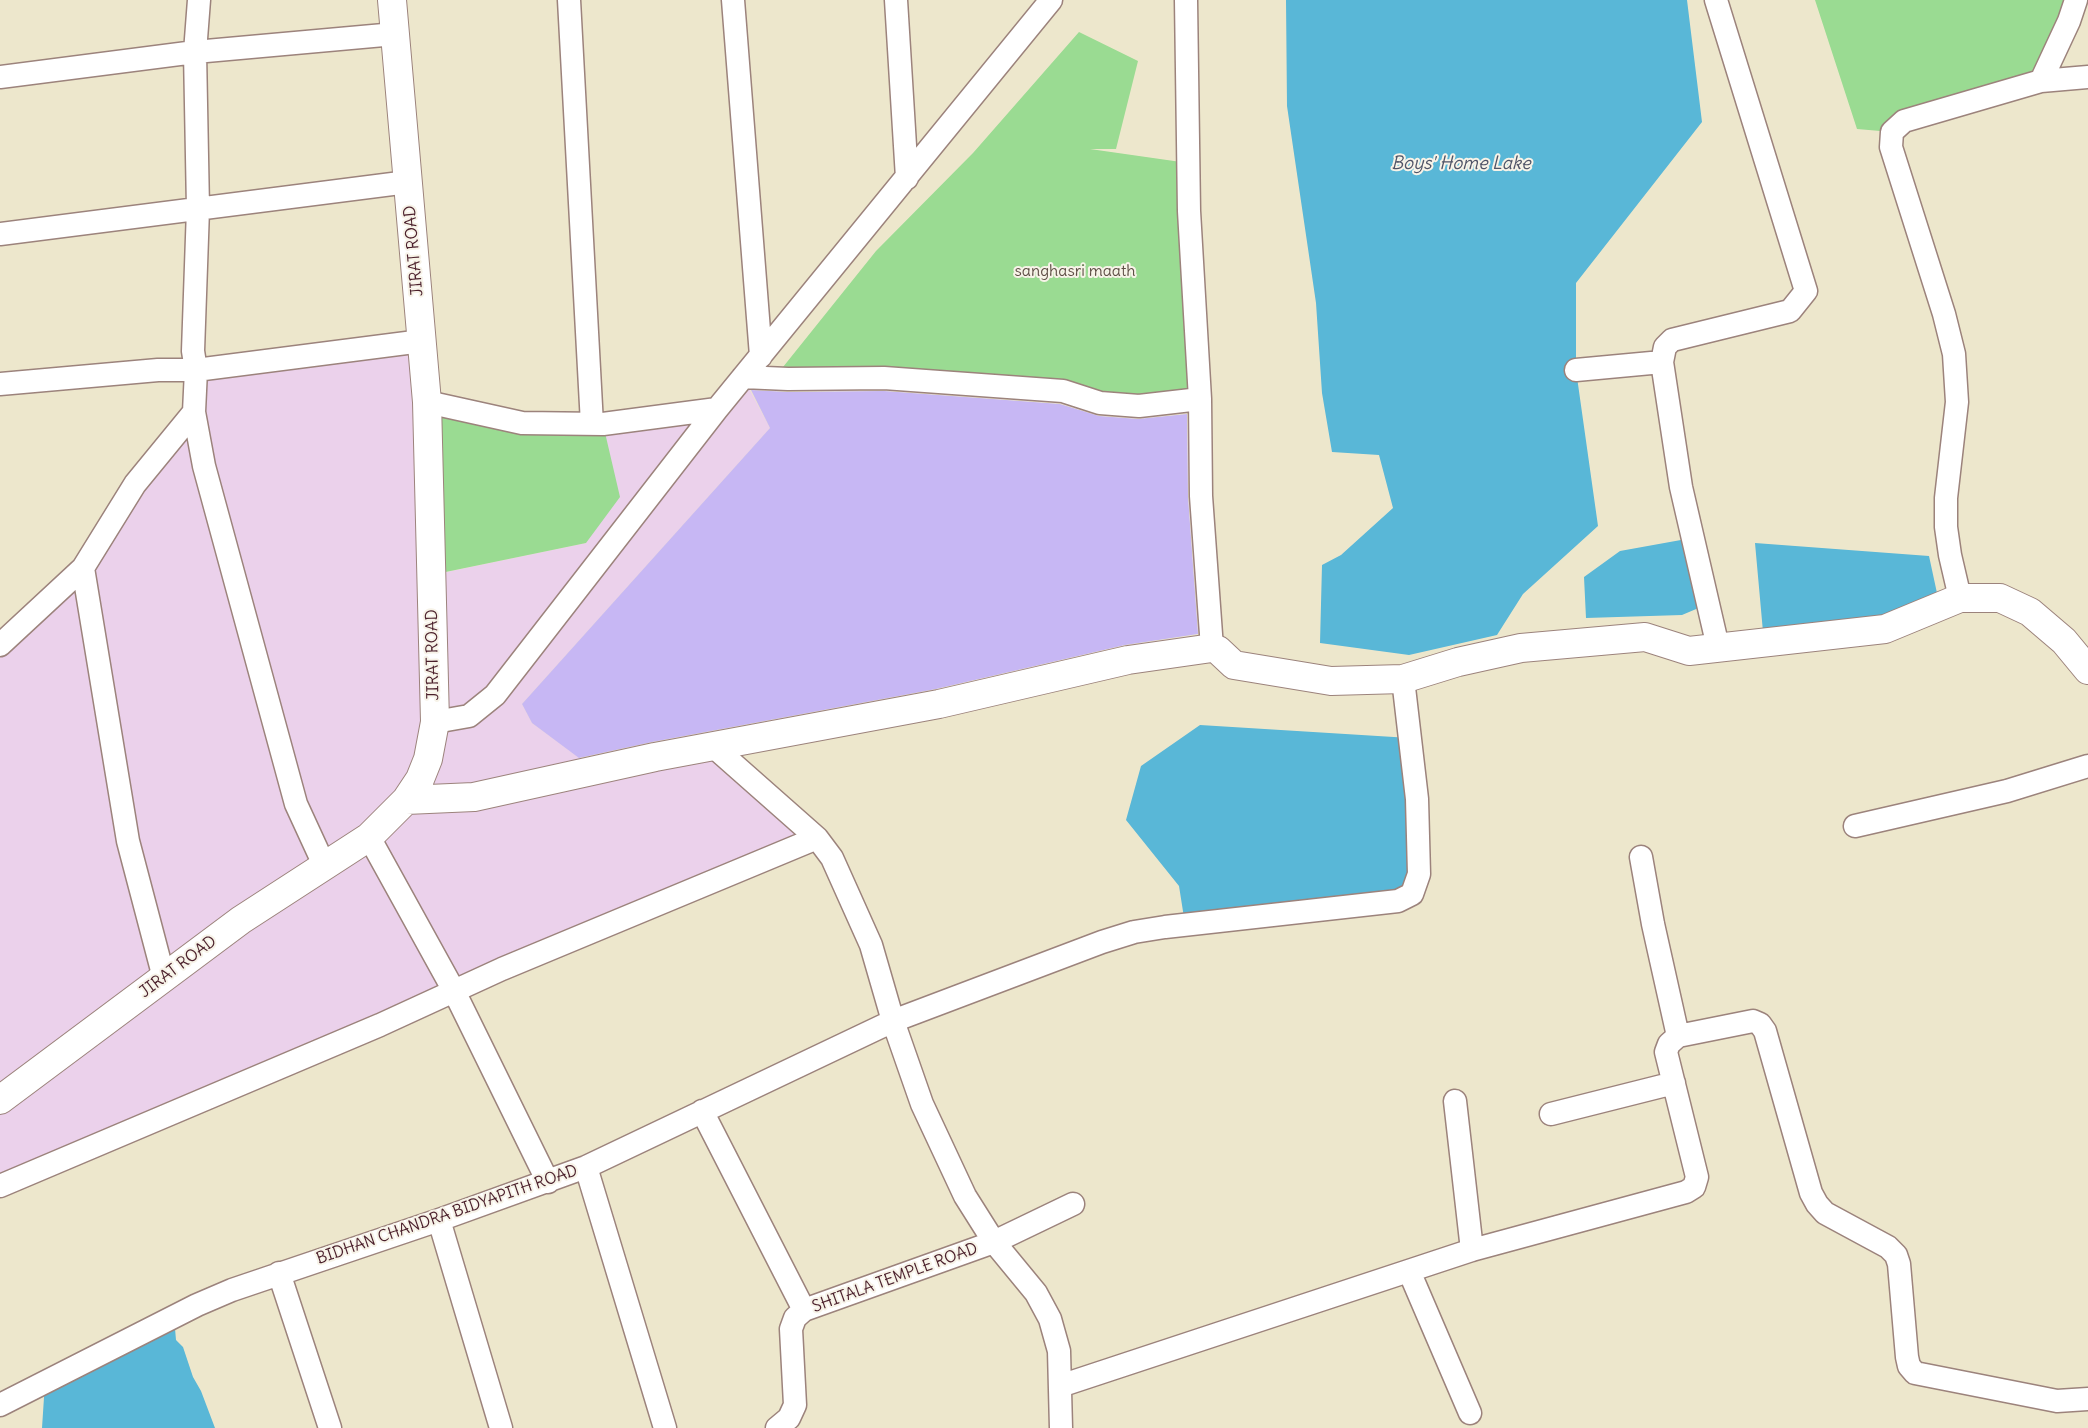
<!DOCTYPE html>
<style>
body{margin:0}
canvas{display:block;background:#ede7cc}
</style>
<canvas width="2088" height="1428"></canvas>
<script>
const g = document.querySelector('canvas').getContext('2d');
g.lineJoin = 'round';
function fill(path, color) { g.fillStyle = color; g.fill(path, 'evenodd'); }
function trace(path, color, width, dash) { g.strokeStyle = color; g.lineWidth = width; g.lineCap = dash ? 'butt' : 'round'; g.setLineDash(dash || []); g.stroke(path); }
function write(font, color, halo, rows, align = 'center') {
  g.font = font + ' Delius,sans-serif'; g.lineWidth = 4; g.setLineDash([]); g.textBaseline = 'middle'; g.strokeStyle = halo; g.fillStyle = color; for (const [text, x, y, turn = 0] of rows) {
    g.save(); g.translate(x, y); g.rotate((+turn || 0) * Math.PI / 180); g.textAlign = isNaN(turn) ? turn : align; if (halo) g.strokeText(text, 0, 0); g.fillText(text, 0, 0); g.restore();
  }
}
const built = new Path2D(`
 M422 341 432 575 586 543 603 424 717 409 743 377 770 428 522 704 532 723 596 770 714 747 817 838 0 1186V645L83 568 194 412 196 370Z`);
const green = new Path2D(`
 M1815 0H2076L2041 81 1892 132 1857 129Z
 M1079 32 1138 61 1116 149H1090L1188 163 1200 399 783 367 876 251 973 153Z
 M427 402 603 424 620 497 586 543 431 575Z`);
const water = new Path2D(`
 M1286 0H1687L1702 122 1576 283V370L1598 526 1523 594 1497 635 1409 655 1320 643 1322 565 1341 555 1393 508 1379 455 1332 452 1322 393 1316 303 1287 106Z
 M1692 538 1708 604 1682 615 1586 618 1584 577 1620 551Z
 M1755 543 1929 556 1940 607 1764 643Z
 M1200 725 1410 738 1412 894 1185 924 1179 886 1126 820 1141 766Z
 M174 1317 176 1340 183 1347 193 1377 201 1391 215 1428H42L45 1382Z`);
const building = new Path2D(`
 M751 390 788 392 884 391 1060 404 1099 416 1138 419 1187 414 1188 497 1198 634 1125 645 936 689 652 742 579 758 532 723 522 704 770 428Z`);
const street = new Path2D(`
 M199 0 195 52 198 209 193 351 196 370 194 412 204 466 296 804 325 867
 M569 0 592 424
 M733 0 761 356
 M896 0 907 178
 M1186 0 1189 211 1200 399
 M1716 0 1806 291 1790 311 1672 340 1665 347 1662 362 1681 487 1718 647
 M0 77 195 52 395 34
 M2041 81 2069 21 2076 0
 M0 234 408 182
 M1576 370 1662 362
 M743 377 788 379 884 378 1063 391 1100 403 1139 406 1200 399 1201 496 1212 648
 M0 384 158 370H196L422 341
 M427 402 522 423 603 424 717 409
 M1960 598 1950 555 1946 527V498L1957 402 1954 354 1944 314 1891 147 1892 132 1904 121 2041 81 2088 77
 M0 645 83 568
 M435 722 469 716 495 695 717 409 1051 0
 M714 747 817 838 832 858 871 945 893 1021 922 1104 965 1196 994 1242 1036 1293 1050 1319 1059 1351 1061 1428
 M1855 826 2007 791 2088 766
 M369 837 454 991 548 1182
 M1641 857 1653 924 1678 1036
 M164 978 128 841 83 568 135 484 194 412
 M1455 1101 1472 1250
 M702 1111 804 1310
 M1551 1114 1674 1083
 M586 1167 665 1428
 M0 1186 380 1025 502 969 817 838
 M439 1220 501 1428
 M1409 1271 1470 1413
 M279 1273 330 1428
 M1060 1386 1472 1250 1686 1192 1694 1187 1697 1177 1666 1052 1669 1044 1678 1036 1753 1021 1760 1024 1765 1031 1811 1193 1817 1204 1825 1213 1888 1247 1896 1255 1899 1264 1907 1357 1909 1366 1915 1373 2057 1401 2088 1399
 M0 1405 197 1305 232 1290 439 1220 586 1167 893 1021 1102 942 1134 932 1165 927 1398 901 1412 894 1419 874 1417 799 1403 679
 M777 1428 789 1418 795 1405 791 1329 795 1318 804 1310 994 1242 1073 1204`);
const secondary = new Path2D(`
 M406 800 474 797 655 757 939 704 1128 660 1212 648 1218 650 1234 665 1331 681 1403 679 1458 662 1521 648 1645 637 1689 651 1885 629 1960 598H2000L2030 612 2064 641 2088 670
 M0 1100 241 920 369 837 406 800 420 779 428 759 435 722 427 402 392 0`);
const streetNames = [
 ["JIRAT ROAD",414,251,-95],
 ["JIRAT ROAD",433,655,-91],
 ["JIRAT ROAD",178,967,-37],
 ["BIDHAN CHANDRA BIDYAPITH ROAD",447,1215,-19],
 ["SHITALA TEMPLE ROAD",895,1278,-20]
];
const parkNames = [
 ["sanghasri maath",1075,271]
];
const waterNames = [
 ["Boys' Home Lake",1461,164]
];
fill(built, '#ebd1eb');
fill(green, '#9adb92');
fill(water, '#59b7d7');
fill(building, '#c7b7f4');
trace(street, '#9c837c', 25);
trace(secondary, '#9c837c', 30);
trace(street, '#fff', 22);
trace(secondary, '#fff', 28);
write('16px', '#4a1f2b', '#f7f3e8', streetNames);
write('16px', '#5e4e45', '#f7f3e8', parkNames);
write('italic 18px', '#4f5467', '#f7f3e8', waterNames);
</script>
